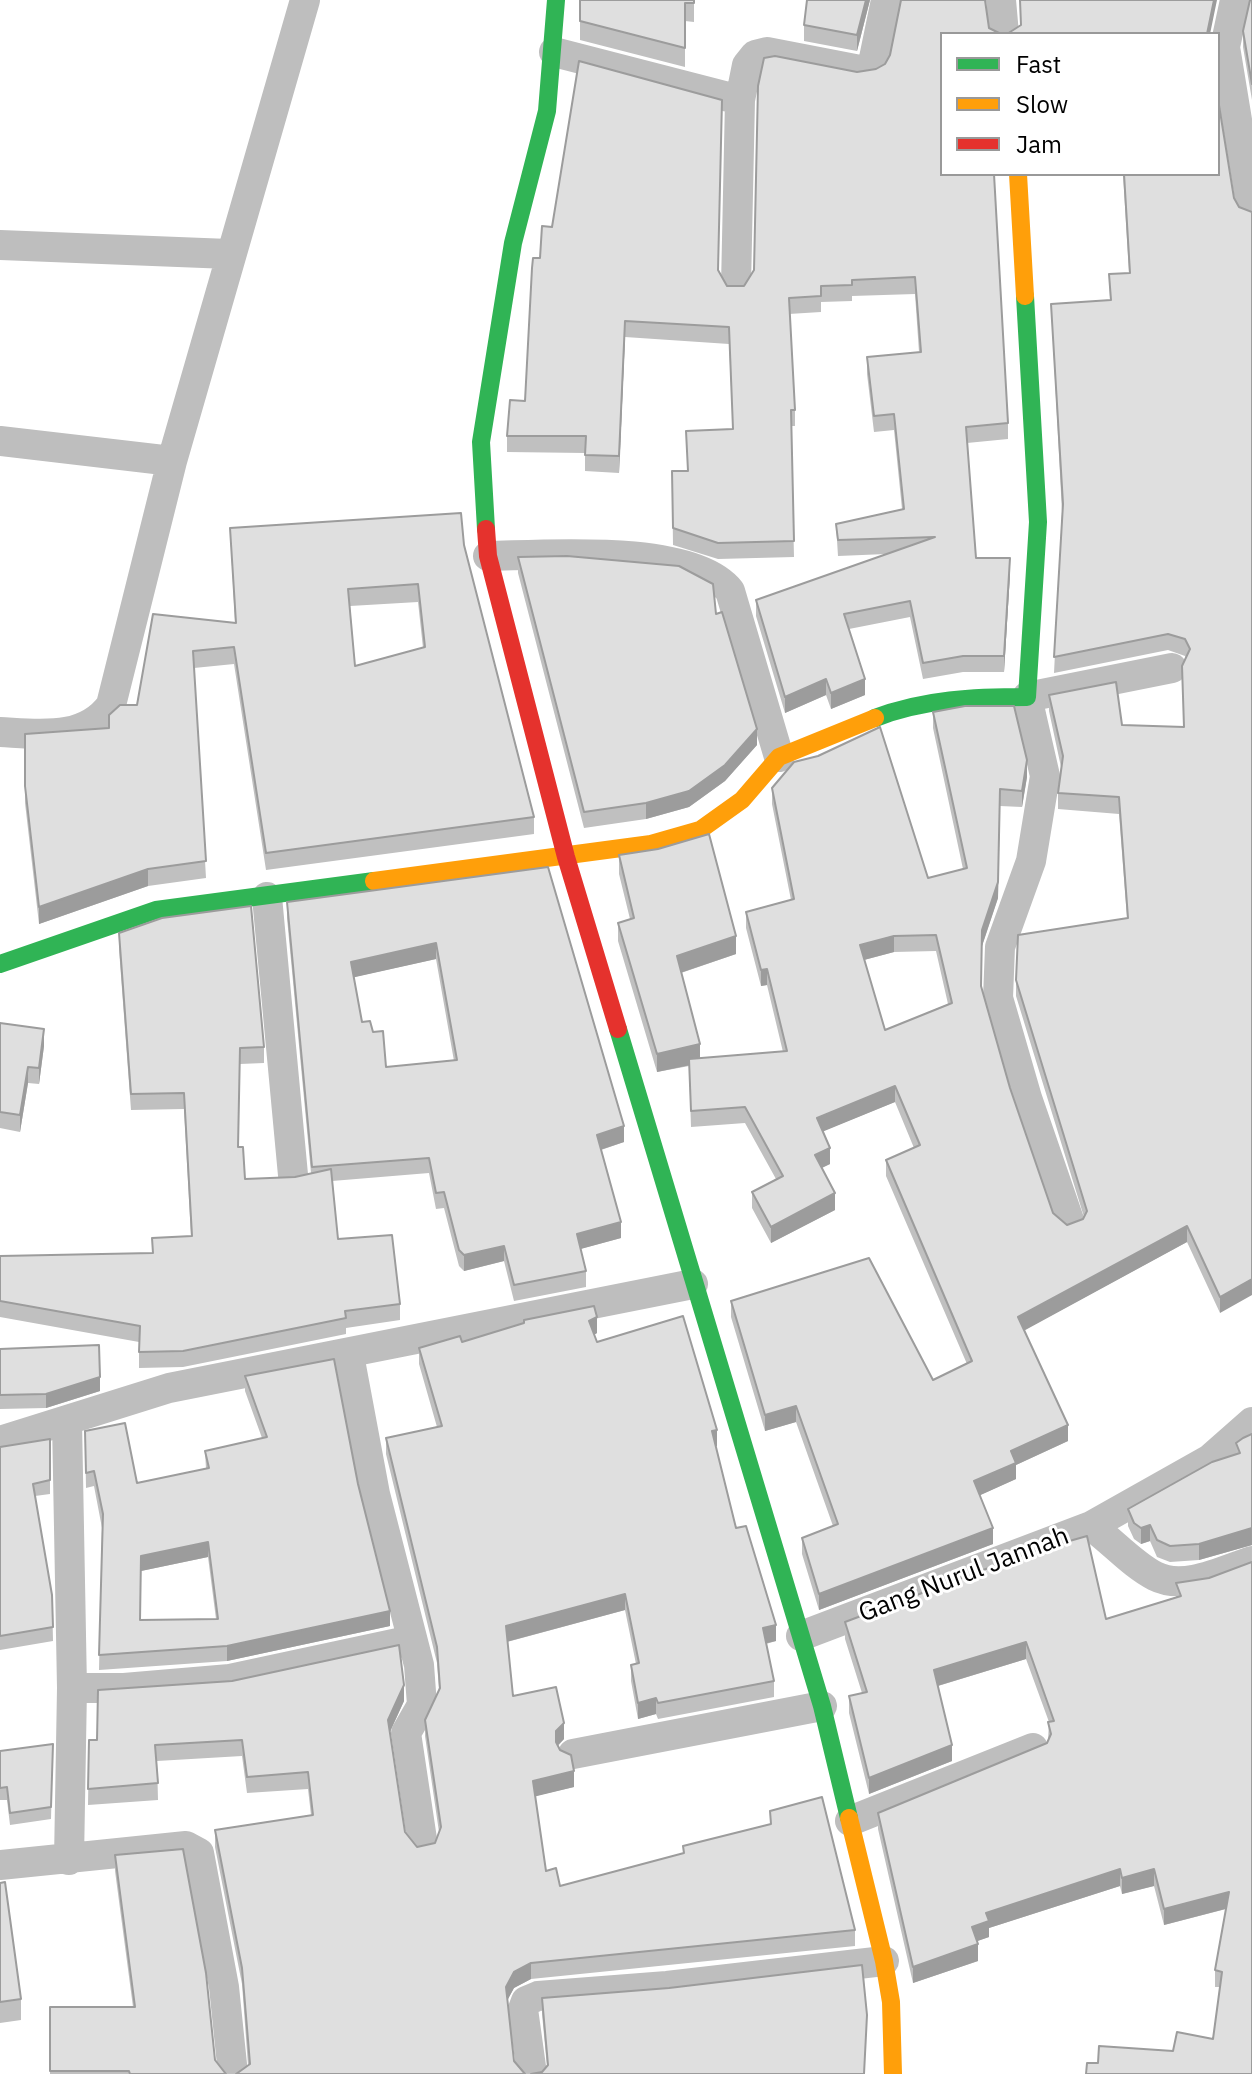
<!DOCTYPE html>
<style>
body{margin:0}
#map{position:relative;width:1252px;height:2074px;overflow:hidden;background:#fff;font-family:"IBM Plex Sans",sans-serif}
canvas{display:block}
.legend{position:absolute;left:940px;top:32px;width:280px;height:144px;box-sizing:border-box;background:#fff;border:2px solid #999;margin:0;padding:10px 14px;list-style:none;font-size:24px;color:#000}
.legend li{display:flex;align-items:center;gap:16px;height:40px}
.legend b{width:40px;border:2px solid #999}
</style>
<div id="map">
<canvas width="1252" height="2074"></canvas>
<ul class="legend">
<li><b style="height:10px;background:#30b455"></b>Fast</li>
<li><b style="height:10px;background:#ff9f0a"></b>Slow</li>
<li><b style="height:10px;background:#e5322d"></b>Jam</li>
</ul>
</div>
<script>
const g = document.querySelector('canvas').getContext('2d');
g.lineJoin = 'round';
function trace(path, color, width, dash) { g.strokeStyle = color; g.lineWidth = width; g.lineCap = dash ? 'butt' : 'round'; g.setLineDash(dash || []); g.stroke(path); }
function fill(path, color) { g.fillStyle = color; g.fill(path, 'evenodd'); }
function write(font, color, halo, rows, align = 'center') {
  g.font = font + ' "IBM Plex Sans",sans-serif'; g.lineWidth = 6; g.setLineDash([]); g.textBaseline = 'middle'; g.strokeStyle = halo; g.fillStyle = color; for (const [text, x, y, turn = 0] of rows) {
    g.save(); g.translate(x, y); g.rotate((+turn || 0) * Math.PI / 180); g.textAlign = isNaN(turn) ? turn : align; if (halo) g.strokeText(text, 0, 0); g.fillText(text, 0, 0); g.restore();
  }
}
const street = new Path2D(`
 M1001 0 1004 34
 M1235 0 1225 47 1252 211
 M554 52 740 100
 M0 245 229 254
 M736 286 740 100 747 65 755 55 767 52 860 70 872 68 886 0
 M0 441 172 461
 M488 556C545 555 692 543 730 591L779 757
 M0 732C40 734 85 741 111 705L172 461 305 0
 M267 897 293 1175
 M1070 1223 1027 1098 998 998 1000 947 1031 861 1045 776 1027 697 1172 668
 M349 1355 375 1494 419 1665 422 1705 406 1733 423 1846
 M67 1421 72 1688 69 1860
 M0 1441 169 1388 693 1284
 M1091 1526 1210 1459 1252 1422
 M801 1636 1091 1526C1112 1541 1133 1565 1155 1576 1184 1591 1224 1570 1252 1561
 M72 1688H124L230 1679 412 1640
 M573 1754 822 1706
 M850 1821 1033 1748
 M0 1865 186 1846 199 1853 224 1987 233 2074
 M532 2074 523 2009 526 2001 538 1996 667 1986 884 1961`);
const fast = new Path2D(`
 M486 529 481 442 513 243 547 111 556 0
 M875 718C924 699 975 697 1027 697L1038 522 1025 296
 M0 964 156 910 374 881
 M618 1029 822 1706 849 1818`);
const slow = new Path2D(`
 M1018 174 1025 296
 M374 881 651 844 700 830 742 800 779 757 875 718
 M849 1818 884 1961 891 2002 893 2074`);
const jam = new Path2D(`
 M486 529 488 556 566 857 618 1029`);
const wall = new Path2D(`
 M580 0H694V22L685 21V67L580 40Z
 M807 0H870L857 51 804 41V25Z
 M1252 0V100L1243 47V31Z
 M942 34 1008 423V439L967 443 976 558 1010 574 1004 672H963L923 679 910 617 849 629 865 695 831 709 826 695 785 713 756 616V600L886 554 838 556 836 524 902 509 894 430 874 432 867 374V357L919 352 915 294 852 296V301L821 302V312L789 314 795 410V426H791L794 557 718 559 673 545 672 471H687L733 430 729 344 625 337 619 473 585 471V453L507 452V436L525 401 532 268 718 271 727 286H744L754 270 857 72 876 69Z
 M1123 174H1218L1234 198 1220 1313 1187 1242 1024 1330 1068 1441 1016 1465V1479L980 1495 993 1544 819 1610 802 1554V1538L833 1526 796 1422 765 1431 731 1317V1301L933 1380 967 1364 886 1176V1160L914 1148 895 1102 823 1131 830 1164 822 1168 835 1210 771 1243 752 1208V1192L776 1179 745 1123 691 1127 689 1066 657 1072 618 941V923L630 919 619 874V855L736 954 681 973 700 1058 783 1052 767 985 761 986 746 928V912L791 900 772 804V788L928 878 963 869 933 728V712L1027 777 1022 807 1000 806 998 898 982 946 981 988 1010 1088 1053 1213 1067 1225 1083 1219 1084 1217 1016 996V980L1127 918 1119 814 1058 809V793L1061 767 1049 711V695L1122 725 1184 727 1186 658 1185 656 1168 650 1054 673 1062 512 1051 304 1110 300 1109 274 1129 273ZM936 951 948 1004 885 1030 864 960 894 952Z
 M230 528 464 545 534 817V834L266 870 234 664 194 668 206 878 148 886 39 924 25 803V734L109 728 137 705 153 614 235 623ZM418 602 423 648 355 666 350 606Z
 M518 557 716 614 757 745 725 781 689 807 646 819 584 828 518 573Z
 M548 867 624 1142 601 1150 621 1238 580 1249 586 1271V1287L514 1301 504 1261 464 1271 459 1266 444 1208 436 1209 429 1173 332 1181 338 1239 400 1304V1320L346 1328V1334L183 1367 139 1368V1342L0 1317V1256L152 1253V1238L191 1236 184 1109 131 1110 119 949V933L264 1047V1063L240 1064 238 1147 245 1179 295 1177 311 1173 287 918V902ZM436 959 454 1061 386 1067 373 1032 362 1022 354 977Z
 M0 1023 44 1046 39 1084 28 1083 20 1132 0 1128Z
 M524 1320 597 1333 594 1335 597 1342 717 1446H716L736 1528 776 1641 766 1644 774 1681V1697L658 1719 656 1714 638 1719 631 1681V1665L636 1664 625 1610 507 1642 513 1696 564 1739 558 1746 574 1787 535 1796 546 1871 560 1886 683 1854V1846L855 1930V1946L531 1979 514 1988 507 2000 514 2061 248 2065 242 1984 215 1847V1830L311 1815 308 1789 247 1793 242 1756 157 1761 158 1800 88 1805 89 1740 404 1701 390 1732 405 1832 417 1847 435 1843 439 1832 425 1736V1720L439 1690 437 1663 386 1454V1438L437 1427 419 1364V1348L462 1342 524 1323Z
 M0 1349 100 1391 46 1408 0 1409Z
 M245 1376 358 1484 390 1626 227 1661 99 1670 102 1528 94 1486 86 1488 85 1431 137 1483 206 1469 205 1451 262 1438 245 1391ZM208 1557 216 1619 140 1620 141 1571Z
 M1252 1434V1545L1199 1560 1170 1562 1157 1557 1150 1541 1141 1544 1134 1539 1128 1526V1509L1236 1454V1443Z
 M50 1439V1494L35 1496 52 1595 53 1641 0 1650V1447Z
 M1209 1578 1252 2074 1098 2063 1173 2051 1213 2039 1220 1987H1215V1970L1226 1909 1164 1925 1154 1886 1122 1894 1120 1886 989 1928V1937L977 1941 978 1961 913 1983 878 1829V1813L1047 1743 1048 1740 1049 1722 1026 1659 938 1686 952 1761 869 1794 849 1713V1696L862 1693 845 1639V1622L1106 1619 1176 1597V1583Z
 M53 1744 51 1819 10 1825 7 1800H0V1751Z
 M115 1855 215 2060 226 2074H50V2007H133L115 1871Z
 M0 1883 21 1999V2020L0 2023Z
 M542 1998 867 2032 542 2072 547 2067 542 2014Z`);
const shadedWall = new Path2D(`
 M866 0H870L857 51V35Z
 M1214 0H1217L1210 34H1207Z
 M625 321V337L619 473V456Z
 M1010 558V574L1004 672V656Z
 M826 679V695L785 713V697Z
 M865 679V695L831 709V693Z
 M757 729V745L725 781 689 807 646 819V803Z
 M1027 760V777L1022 807V791Z
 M1000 789 998 898 982 946V930Z
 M148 869V886L39 924V907Z
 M736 936V954L677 974V956Z
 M894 936V952L860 961V945Z
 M436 943V959L351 978V962Z
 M767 969V985L761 986V970Z
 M44 1029V1046L39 1084V1068Z
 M700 1044V1063L657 1072V1054Z
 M28 1067V1083L20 1132V1115Z
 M895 1086V1102L817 1134V1118Z
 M624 1126V1142L597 1151V1135Z
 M830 1148V1164L815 1171V1155Z
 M835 1193V1210L771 1243V1227Z
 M621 1222V1238L577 1250V1234Z
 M1187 1226V1242L1018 1334V1317Z
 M504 1246V1261L464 1271V1255Z
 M1252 1279V1295L1220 1313V1297Z
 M597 1317V1333L589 1338V1321Z
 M100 1377V1391L46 1408V1394Z
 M796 1406V1422L765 1431V1415Z
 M1068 1425V1441L1016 1465V1479L974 1498V1481L1011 1451Z
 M717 1430V1446L712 1448V1431Z
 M1150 1525V1541L1141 1544V1528Z
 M993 1528V1544L819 1610V1594Z
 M1252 1528V1545L1199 1560V1544Z
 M208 1542V1557L141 1571V1556Z
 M625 1594V1610L506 1642V1626Z
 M390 1611V1626L227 1661V1646Z
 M776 1625V1641L763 1644V1628Z
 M1026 1642V1659L934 1687V1670Z
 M404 1685V1701L388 1736V1720Z
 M656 1698V1714L638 1719V1703Z
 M564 1723V1739L556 1747V1758V1731Z
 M952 1745V1761L869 1794V1778Z
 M574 1771V1787L533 1797V1781Z
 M1120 1869V1886L989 1928V1937L972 1943V1927L986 1913Z
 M1154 1869V1886L1122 1894V1878Z
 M1229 1892V1908L1164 1925V1909Z
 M978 1944V1961L913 1983V1967Z
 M531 1963V1979L514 1988 506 2003V1987L514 1972Z`);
const building = new Path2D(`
 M580 0H694V3H685V48L580 21Z
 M807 0H866L857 35 804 25Z
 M901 0H985L989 28 1001 34H942V174H994L1008 423 966 427 976 558H1010L1004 656H963L923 663 910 601 844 614 865 679 831 693 826 679 785 697 756 600 935 537 838 540 836 524 904 509 894 414 874 416 867 357 921 352 915 277 852 280V285L821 286V296L789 298 795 410H791L794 541 718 543 673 528 672 471H688L686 431 733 429 729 327 625 321 619 456 585 455 586 436H507L510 400 525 401 532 268 533 258H540L542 226 552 227 579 61 722 100 718 270 727 286H744L754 270 758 86 764 58 775 56 857 72 876 69 885 64 890 55Z
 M1020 0H1214L1207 34H1007L1021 25Z
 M1250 0H1252V84L1243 31Z
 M1218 99 1234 198 1239 207 1252 212V1279L1220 1297 1187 1226 1018 1317 1068 1425 1011 1451 1016 1463 974 1481 993 1528 819 1594 802 1538 838 1524 796 1406 765 1415 731 1301 869 1258 933 1380 972 1361 886 1160 920 1145 895 1086 817 1118 830 1148 815 1155 835 1193 771 1227 752 1192 783 1176 745 1107 691 1111 689 1059 787 1051 767 969 761 970 746 912 794 899 772 788 794 762 818 756 880 727 928 878 967 868 933 712 965 706H1014L1027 760 1022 791 1000 789 998 882 982 930 981 986 1010 1088 1053 1213 1067 1225 1083 1219 1087 1211 1016 980 1018 935 1128 918 1119 797 1058 793 1063 756 1049 695 1116 682 1122 725 1184 727 1182 666 1190 649 1185 639 1168 634 1054 657 1063 504 1051 304 1111 300 1109 274 1130 273 1124 174H1218ZM936 935 952 1003 885 1030 860 945 894 936Z
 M461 513 464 545 534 817 266 853 234 647 193 651 206 861 148 869 39 907 25 786V734L109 728V715L120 705H137L153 614 236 623 230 528ZM418 584 425 647 355 666 348 589Z
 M567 556 679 566 713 584 716 614 722 612 757 729 725 765 689 791 646 803 584 812 518 557Z
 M709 834 736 936 677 956 700 1044 657 1054 618 923 634 918 619 855 658 849Z
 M548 867 624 1126 597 1135 621 1222 577 1234 586 1271 514 1285 504 1246 464 1255 459 1250 444 1192 436 1193 429 1158 312 1167 287 902ZM436 943 457 1060 386 1067 383 1031 373 1032 370 1021 362 1022 351 962Z
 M251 906 264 1047 240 1048 238 1147H243L245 1179 295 1177 331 1169 338 1239 392 1235 400 1304 345 1311 346 1318 183 1351 139 1352 140 1326 0 1301V1256L153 1253 152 1238 192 1236 184 1093 131 1094 119 933 162 918Z
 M0 1023 44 1029 39 1068 28 1067 20 1115 0 1112Z
 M594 1306 597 1317 589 1321 597 1342 683 1316 717 1430 712 1431 736 1528 746 1526 776 1625 763 1628 774 1681 658 1703 656 1698 638 1703 631 1665 639 1663 625 1594 506 1626 513 1696 556 1687 564 1723 556 1731V1742L560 1750 571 1755 574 1771 533 1781 546 1871 556 1868 560 1886 684 1853 683 1846 771 1824 770 1811 822 1797 855 1930 531 1963 514 1972 506 1987 514 2061 525 2074H236L250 2064 242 1968 215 1830 313 1815 308 1772 247 1777 242 1740 155 1745 158 1783 88 1789 89 1740H97L98 1690 232 1681 399 1645 404 1685 388 1720 405 1832 417 1847 435 1843 441 1827 425 1720 440 1688 437 1647 386 1438 442 1426 419 1348 460 1336 462 1342 524 1323V1320Z
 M99 1345 100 1377 46 1394 0 1395V1349Z
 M334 1359 358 1484 390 1611 227 1646 99 1655 103 1514 94 1471 86 1473 85 1431 125 1423 137 1483 209 1468 205 1451 267 1437 245 1376ZM208 1542 218 1619 140 1620 141 1556Z
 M1252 1434V1528L1199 1544 1170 1546 1157 1540 1150 1525 1141 1528 1134 1523 1128 1509 1212 1462 1240 1453 1236 1443 1243 1438Z
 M50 1439V1480L33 1484 52 1595 53 1627 0 1636V1447Z
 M1087 1536 1106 1619 1181 1596 1176 1583 1209 1578 1252 1562V2074H1086L1087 2063H1098L1099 2046 1173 2051 1177 2032 1213 2039 1222 1972 1215 1970 1229 1892 1164 1909 1154 1869 1122 1878 1120 1869 986 1913 989 1921 972 1927 978 1944 913 1967 878 1813 1047 1743 1051 1734 1048 1722 1054 1721 1026 1642 934 1670 952 1745 869 1778 849 1696 867 1692 845 1622 1031 1552Z
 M53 1744 51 1807 10 1813 7 1787 0 1788V1751Z
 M183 1849 206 1973 215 2060 226 2074H130L129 2071H50V2007H135L115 1855Z
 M5 1882 21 1999 0 2002V1883Z
 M862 1965 867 2015 864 2074H531L542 2072 548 2065 542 1998 669 1988Z`);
const streetNames = [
 ["Gang Nurul Jannah",964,1575,-21]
];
trace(street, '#bebebe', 30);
trace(fast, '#30b455', 18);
trace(slow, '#ff9f0a', 18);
trace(jam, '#e5322d', 18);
fill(wall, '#c0c0c0');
fill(shadedWall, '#9c9c9c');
fill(building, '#dfdfdf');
trace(building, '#9c9c9c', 2);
write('26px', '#000', '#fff', streetNames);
</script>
